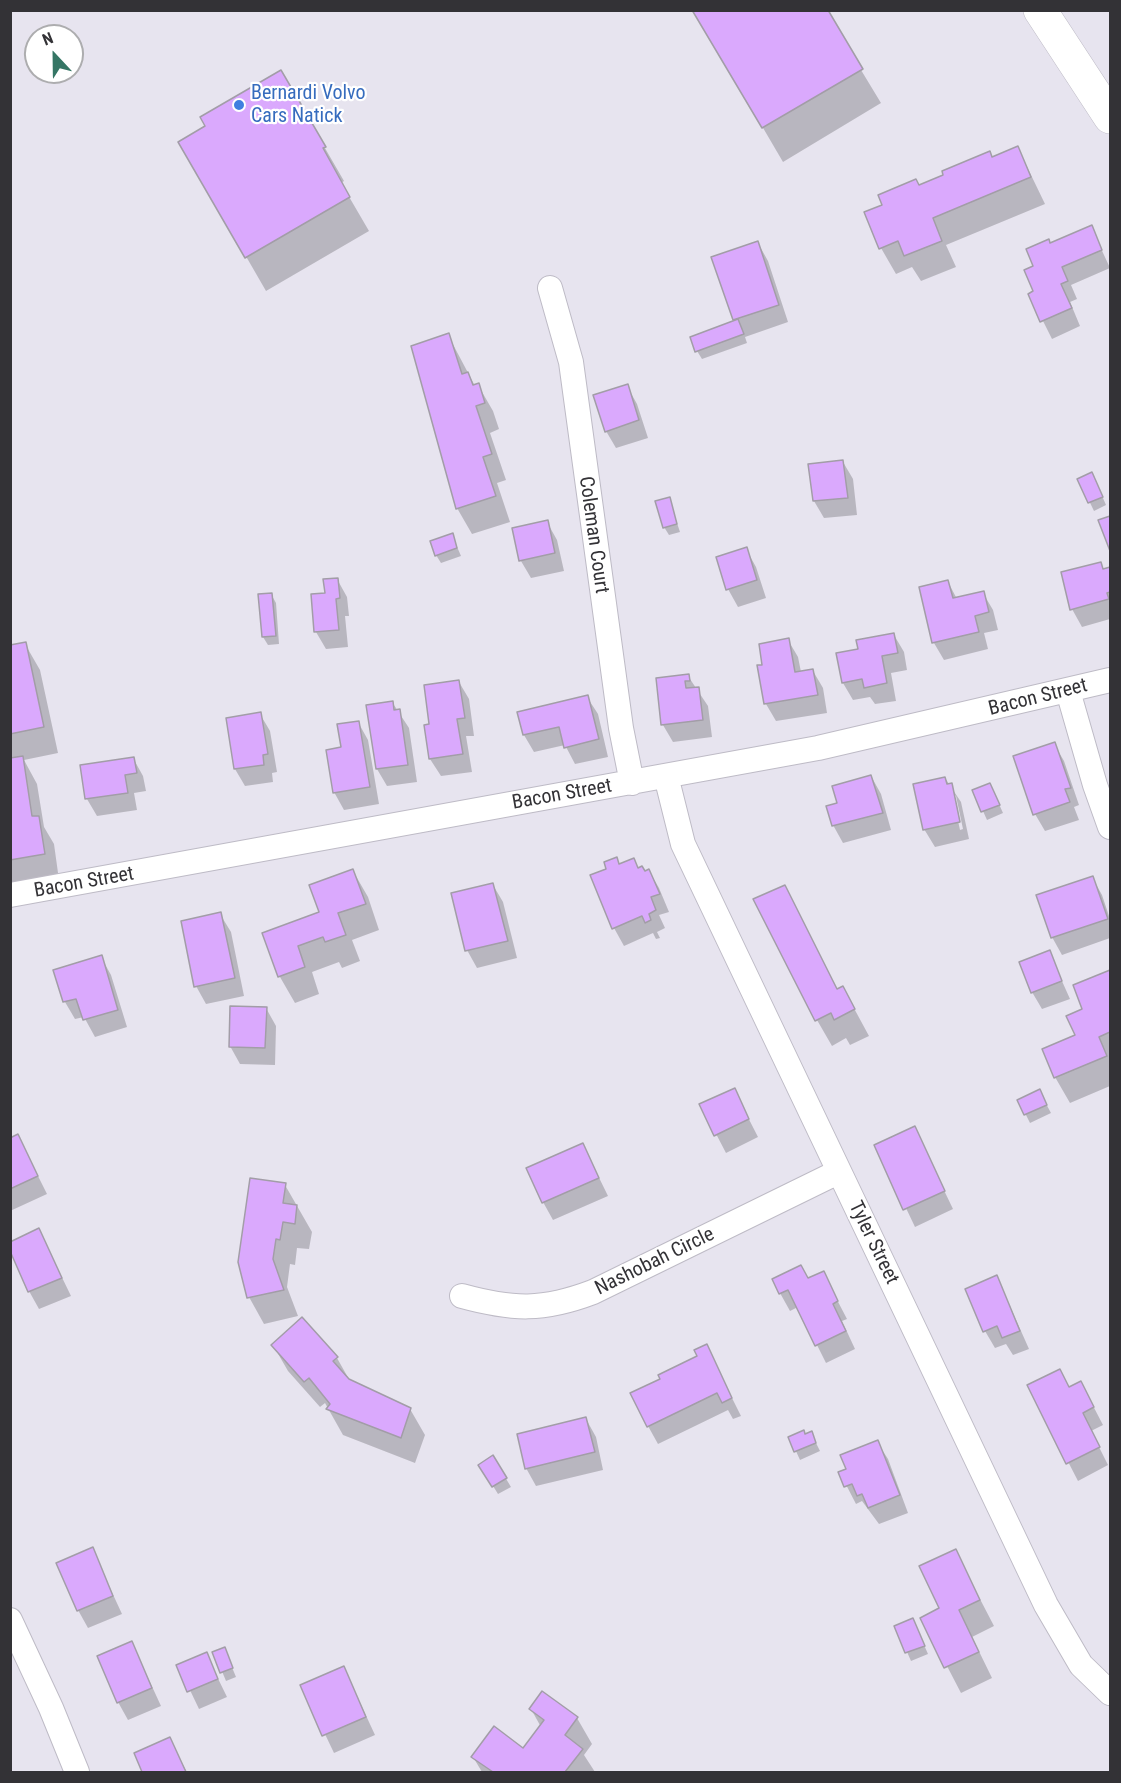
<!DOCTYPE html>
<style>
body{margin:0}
#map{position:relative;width:1121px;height:1783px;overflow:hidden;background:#e7e4ef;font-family:"Roboto Condensed",sans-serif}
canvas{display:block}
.frame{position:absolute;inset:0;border:12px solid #333236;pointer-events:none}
.north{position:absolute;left:24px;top:24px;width:60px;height:60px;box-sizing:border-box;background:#fff;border:2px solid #adadaf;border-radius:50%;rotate:338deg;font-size:16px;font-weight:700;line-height:24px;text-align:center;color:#333236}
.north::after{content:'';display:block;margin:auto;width:21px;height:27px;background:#357665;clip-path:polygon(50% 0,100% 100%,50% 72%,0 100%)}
</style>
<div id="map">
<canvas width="1121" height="1783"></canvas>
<div class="frame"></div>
<div class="north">N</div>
</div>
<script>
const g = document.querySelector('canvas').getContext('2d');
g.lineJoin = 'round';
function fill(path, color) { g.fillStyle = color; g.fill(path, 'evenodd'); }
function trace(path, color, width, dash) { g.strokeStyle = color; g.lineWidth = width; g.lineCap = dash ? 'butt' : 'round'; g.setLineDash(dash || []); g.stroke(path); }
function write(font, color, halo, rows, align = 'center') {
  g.font = font + ' "Roboto Condensed",sans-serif'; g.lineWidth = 4.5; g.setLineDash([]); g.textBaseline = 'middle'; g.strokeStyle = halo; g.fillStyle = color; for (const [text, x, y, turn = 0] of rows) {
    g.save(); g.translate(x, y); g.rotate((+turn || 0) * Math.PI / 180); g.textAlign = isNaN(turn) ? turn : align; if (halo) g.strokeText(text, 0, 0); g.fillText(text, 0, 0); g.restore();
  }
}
const shadow = new Path2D(`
 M694 10 861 70 881 103 783 162Z
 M281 72 344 181 341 183 369 231 266 291 180 142 207 127Z
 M1018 148 1045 204 946 245 956 267 921 281 912 267 896 274 881 248 884 206 919 187Z
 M1091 227 1110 268 1071 285 1077 299 1070 302 1080 326 1052 339 1030 295 1035 292V267L1050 245Z
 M758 243 768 261 788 322 745 337 747 343 702 359 697 351 735 322Z
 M448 335 475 386 478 385 493 411 499 429 490 433 506 480 497 483 510 522 472 534 457 508Z
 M627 386 637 404 648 438 616 448 606 431Z
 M843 462 853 479 857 515 824 518 814 501Z
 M1079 480 1096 482 1106 505 1094 511Z
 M669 499 680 532 669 535 664 527Z
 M547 522 557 540 564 571 531 578 521 561 513 529Z
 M452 535 461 556 441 563 436 555Z
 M746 549 756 567 766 598 738 607 728 589Z
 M1100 564 1104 570 1110 569V619L1082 627 1072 609Z
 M337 579 347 597 349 616H345L348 647 326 649 316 632 326 594Z
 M948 582 957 599 983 593 993 610 998 630 984 633 988 649 944 660 934 643 921 588Z
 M271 594 276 603 279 644 268 645 263 637Z
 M894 635 904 652 907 670 891 673 896 701 875 704 870 697 853 700 843 683 860 650Z
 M788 640 798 657 801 672 813 671 823 688 827 713 776 721 766 704 759 666H764Z
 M25 644 40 670 58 753 24 760 37 784 44 827 54 844 59 880 10 888V647Z
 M688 676 708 706 712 737 673 742 663 725 658 679Z
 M459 682 469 699 474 736H466L472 772 441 776 430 759 426 726 431 725Z
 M587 697 598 714 608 757 575 764 565 745 534 752 524 735 519 713Z
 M392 702 409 728 417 782 387 786 377 769Z
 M260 714 270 731 277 772 272 773 273 782 245 786 235 769Z
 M358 722 368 740 379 804 344 810 334 792 343 748Z
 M1054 744 1064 761 1079 805 1074 807 1079 820 1045 831 1035 814Z
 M133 758 143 776 146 791 134 793 137 810 97 816 87 799 81 767Z
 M871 776 881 794 891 830 843 843 833 825 839 804Z
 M945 778 961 802 969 839 935 847 924 829ZM952 793 956 796 963 829 960 830Z
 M990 784 1003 813 987 820 974 791Z
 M620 866 644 872 649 871 659 888 669 912 659 915 665 928 657 932 660 938 656 939 653 933 624 946 614 928Z
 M353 871 368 897 379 930 352 940 360 961 342 968 339 962 312 972 319 994 295 1003 280 977 264 934 321 913Z
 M1092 877 1102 895 1110 919V938L1062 955 1052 937Z
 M493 885 503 902 517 958 477 968 467 950Z
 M784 887 838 990 843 988 869 1036 850 1045 846 1038 832 1046 817 1020Z
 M220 914 231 932 244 996 206 1004 196 986Z
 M1049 952 1070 999 1042 1009 1032 992Z
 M101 957 111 975 127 1027 95 1037 84 1017 75 1019 65 1002 55 971Z
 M1110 971V1086L1070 1103 1055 1077 1077 1036 1084 1010 1075 986Z
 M266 1008 276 1026 275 1065 240 1064 230 1046Z
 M734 1090 758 1137 726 1153 701 1105Z
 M1044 1100 1051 1113 1030 1123 1019 1101Z
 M914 1128 953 1209 915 1227 876 1145Z
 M10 1140 27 1154 47 1194 10 1211Z
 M583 1145 608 1196 553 1220 543 1202Z
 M285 1185 312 1232 309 1249 297 1248 295 1265 290 1264 287 1287 298 1316 264 1324 249 1297Z
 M39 1230 71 1296 39 1309 29 1291Z
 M823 1273 847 1319 842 1321 855 1349 826 1363 798 1307 790 1311 780 1293Z
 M997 1277 1029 1349 1013 1355 1006 1344 995 1348 985 1331Z
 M302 1319 337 1358 350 1381 410 1409 425 1435 415 1463 343 1435 325 1403 320 1407 288 1371 273 1345Z
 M706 1346 741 1416 733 1419 728 1410 658 1444 648 1426 662 1379 698 1357Z
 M1029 1386 1090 1400 1103 1425 1091 1431 1108 1465 1078 1481Z
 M586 1419 596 1437 603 1470 536 1486 526 1468Z
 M811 1433 820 1451 800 1460 790 1438Z
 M877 1442 888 1459 908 1513 879 1524 862 1501 856 1504 840 1473 848 1470Z
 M493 1457 511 1487 498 1494 480 1465Z
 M92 1549 122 1614 88 1628 78 1610Z
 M955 1551 994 1626 972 1637 992 1678 961 1693 922 1618 941 1609Z
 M913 1620 928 1654 911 1661 896 1627Z
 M132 1643 161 1706 128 1720 118 1702Z
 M224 1648 236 1677 226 1681 214 1652Z
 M206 1654 227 1697 199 1709 178 1665Z
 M344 1668 375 1735 334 1753 302 1686Z
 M531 1709 577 1718 592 1744 584 1755 595 1772H482L473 1757 523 1750 541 1727Z
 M169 1739 187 1772H144L136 1754Z`);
const building = new Path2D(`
 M692 10H828L863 69 762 128Z
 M281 70 326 147 323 148 350 197 245 258 178 142 205 126 200 117Z
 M1018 146 1031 177 933 218 942 241 904 256 898 241 879 249 864 212 882 205 878 195 916 179 919 185 943 175 942 171 990 151 992 157Z
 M1092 225 1102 250 1062 267 1068 281 1061 284 1072 308 1040 322 1028 294 1033 291 1024 270 1033 266 1026 249 1049 239 1050 243Z
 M758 241 779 305 733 320 711 257Z
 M738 319 744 334 695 352 690 337Z
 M449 333 462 374 468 372 473 385 479 383 485 403 476 406 492 454 483 457 496 496 456 509 411 346Z
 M628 384 639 420 605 432 593 395Z
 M843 460 848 498 813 501 808 464Z
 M1092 472 1103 497 1088 503 1077 479Z
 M670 497 677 524 663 528 655 501Z
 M1110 516V551L1098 520Z
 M548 520 555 553 519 561 512 528Z
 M453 533 457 548 435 556 430 541Z
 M747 547 757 580 726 590 716 557Z
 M1101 562 1103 569 1110 567V592L1107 593 1109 599 1070 610 1061 572Z
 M338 578 340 598 336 599 339 630 314 632 311 594 325 593 323 579Z
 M948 580 953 598 984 591 989 612 975 616 979 632 932 643 919 587Z
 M272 593 276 636 262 637 258 594Z
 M894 633 898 653 882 656 887 683 864 688 862 679 842 683 836 653 858 649 856 640Z
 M789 638 795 672 813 669 818 695 764 704 757 665H762L759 644Z
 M26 642 44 727 10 734V645Z
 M689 674 690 681H685L686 688 699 687 703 720 661 725 656 678Z
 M459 680 465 718 457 719 463 754 429 759 424 725 429 724 424 685Z
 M588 695 599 739 564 748 559 727 523 735 517 712Z
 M393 701 394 710 400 709 408 765 376 769 366 705Z
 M261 712 268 754 263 755 264 765 234 769 226 718Z
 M359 721 370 787 333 793 326 750 341 747 337 724Z
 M1055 742 1071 788 1065 789 1070 802 1033 815 1013 756Z
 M23 756 32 816H39L45 854 10 860V758Z
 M134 757 137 773 125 775 128 793 85 799 80 765Z
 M871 775 883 813 832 826 826 806 837 803 832 786Z
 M945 777 947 784 952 783 960 822 923 830 913 784Z
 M990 783 1000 805 981 812 972 790Z
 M617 857 619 864 634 858 638 868 642 866 645 871 649 869 660 894 651 897 656 910 649 914 651 920 645 923 642 916 612 929 590 875 606 869 604 862Z
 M353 869 366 904 338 913 346 935 325 942 323 937 298 946 305 967 278 977 262 933 319 912 309 885Z
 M1093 876 1108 919 1051 938 1036 895Z
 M493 883 508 941 465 951 451 893Z
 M785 885 837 989 843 986 855 1009 834 1020 831 1013 815 1021 753 899Z
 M221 912 235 978 194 987 181 921Z
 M1050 950 1062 981 1031 993 1019 962Z
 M102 955 118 1010 83 1020 76 999 63 1002 53 970Z
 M1110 970V1032L1099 1037 1107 1056 1054 1078 1042 1049 1075 1035 1066 1016 1082 1009 1073 985Z
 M230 1006 267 1007 265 1048 229 1047Z
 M735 1088 749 1119 714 1136 699 1104Z
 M1040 1089 1047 1105 1024 1115 1017 1100Z
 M915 1126 945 1191 903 1210 874 1145Z
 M18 1134 38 1176 10 1189V1138Z
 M583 1143 599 1178 542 1203 526 1168Z
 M250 1178 286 1183 283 1203 297 1205 295 1224 283 1222 280 1240 276 1239 273 1259 284 1290 247 1298 238 1262Z
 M39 1228 62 1278 28 1292 10 1251V1242Z
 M801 1265 808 1278 824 1271 838 1301 833 1304 846 1331 815 1346 788 1290 779 1294 772 1279Z
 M997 1275 1020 1331 1002 1338 997 1326 983 1332 965 1289Z
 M302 1317 338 1357 333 1361 349 1379 411 1408 401 1438 326 1409 330 1404 309 1378 304 1382 271 1345Z
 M707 1344 732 1398 722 1403 717 1393 647 1427 630 1393 660 1379 658 1375 697 1356 694 1350Z
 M1060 1369 1069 1387 1081 1381 1094 1407 1083 1413 1100 1447 1066 1464 1027 1385Z
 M586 1417 595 1452 525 1469 517 1434Z
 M804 1430 805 1434 812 1431 816 1443 794 1452 788 1437Z
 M878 1440 900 1495 868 1508 862 1494 857 1496 852 1484 844 1487 838 1472 846 1469 840 1455Z
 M493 1455 507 1478 492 1487 478 1465Z
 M93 1547 113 1596 77 1611 56 1563Z
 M956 1549 980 1600 959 1610 979 1652 944 1668 920 1618 939 1608 919 1566Z
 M913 1618 925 1646 905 1653 894 1626Z
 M132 1641 152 1688 117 1703 97 1656Z
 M225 1647 233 1668 220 1673 212 1652Z
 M207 1652 218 1679 187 1692 176 1665Z
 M344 1666 366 1717 322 1736 300 1685Z
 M542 1691 578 1717 565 1735 583 1749 565 1772H493L471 1757 494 1726 523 1748 544 1720 529 1709Z
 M170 1737 186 1772H142L134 1753Z`);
const minor = new Path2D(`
 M550 288 571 362 621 728 632 783
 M1068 691 1095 785 1110 827
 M666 776 683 844 1046 1605 1081 1665 1110 1693
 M10 895 818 748 1110 680
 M462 1296C513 1310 543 1311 593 1292L838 1172
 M10 1620 51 1708 77 1772`);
const primary = new Path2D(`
 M1040 10 1110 117`);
const markers = [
 [239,105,6,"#3f7fe0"]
];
const shopNames = [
 ["Bernardi Volvo",251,94],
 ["Cars Natick",251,117]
];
const streetNames = [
 ["Coleman Court",593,535,82],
 ["Bacon Street",1038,698,-14],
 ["Bacon Street",562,795,-10],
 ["Bacon Street",84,883,-10],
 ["Tyler Street",873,1243,64],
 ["Nashobah Circle",655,1262,-26]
];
fill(shadow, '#0003');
fill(building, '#daa9fd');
trace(building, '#a29da7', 1.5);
trace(minor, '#bebbc6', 26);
trace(primary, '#bebbc6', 34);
trace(minor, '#fff', 24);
trace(primary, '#fff', 33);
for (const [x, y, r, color] of markers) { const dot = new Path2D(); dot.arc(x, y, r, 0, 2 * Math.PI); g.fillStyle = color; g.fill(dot); trace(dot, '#fff', 2); }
write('20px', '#366cbe', '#fff', shopNames, 'left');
write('20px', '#333236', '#fff', streetNames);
</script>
